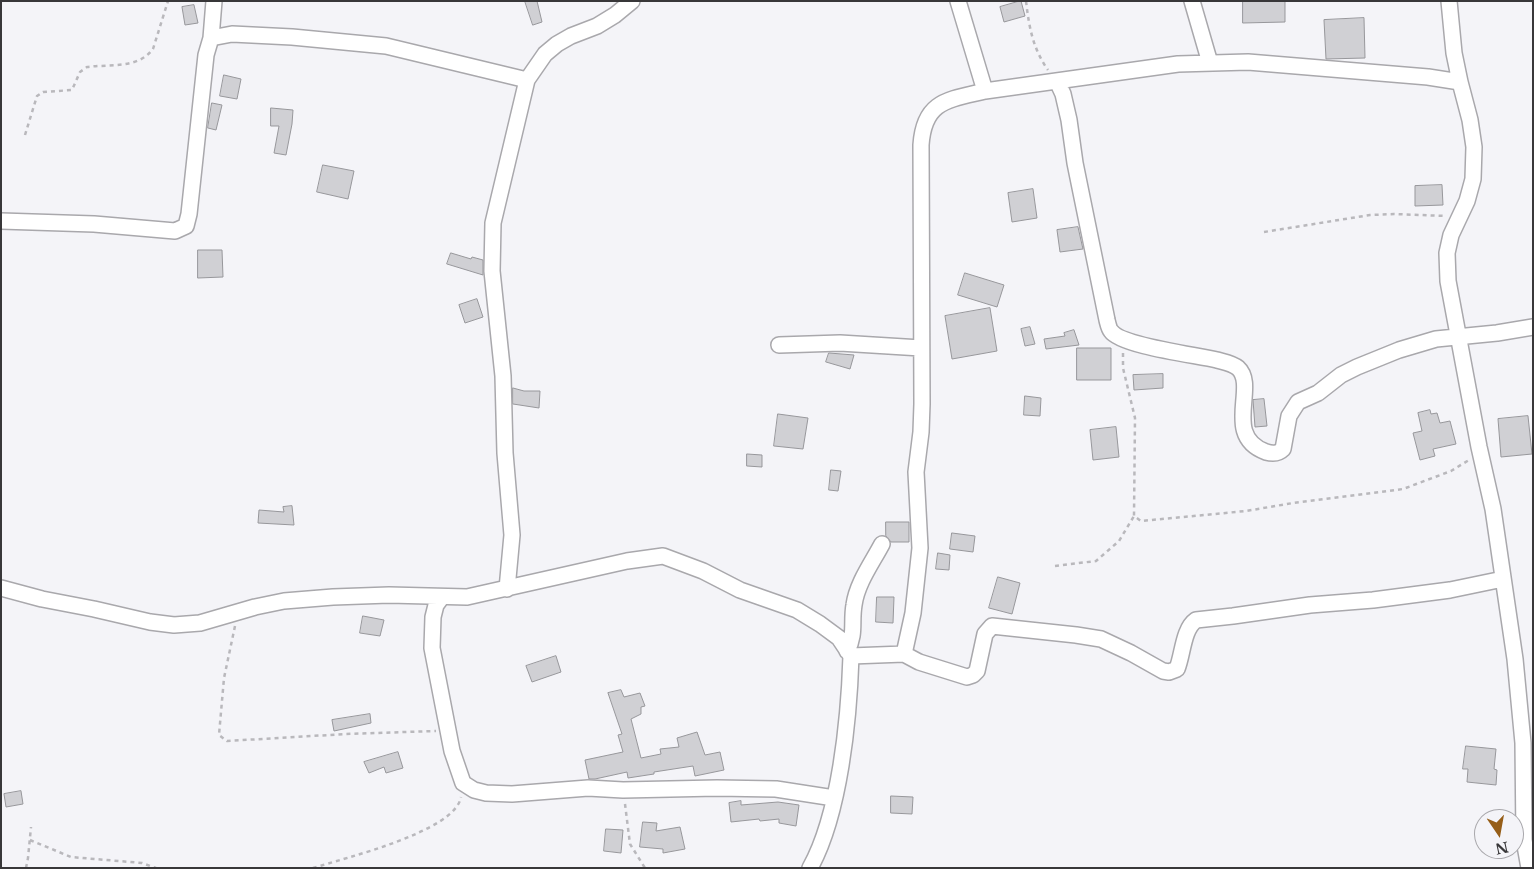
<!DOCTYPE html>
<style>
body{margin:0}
#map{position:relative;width:1534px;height:869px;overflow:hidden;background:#f4f4f8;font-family:"Libre Baskerville",serif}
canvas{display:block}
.frame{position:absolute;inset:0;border:2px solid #383739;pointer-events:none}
.north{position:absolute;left:1474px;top:809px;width:50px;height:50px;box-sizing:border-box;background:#f4f4f8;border:1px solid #a9a8ac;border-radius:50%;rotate:168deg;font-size:14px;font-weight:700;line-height:20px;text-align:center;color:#383739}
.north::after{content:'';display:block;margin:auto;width:18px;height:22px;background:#965e18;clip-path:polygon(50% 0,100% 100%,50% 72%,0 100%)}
</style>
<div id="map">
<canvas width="1534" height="869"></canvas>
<div class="frame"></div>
<div class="north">N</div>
</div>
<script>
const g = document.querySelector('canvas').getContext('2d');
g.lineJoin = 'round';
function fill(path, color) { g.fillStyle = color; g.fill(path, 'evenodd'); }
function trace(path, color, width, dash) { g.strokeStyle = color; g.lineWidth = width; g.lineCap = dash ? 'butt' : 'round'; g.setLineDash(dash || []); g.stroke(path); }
const building = new Path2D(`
 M525 1H537L542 22 533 25Z
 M1021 1 1025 16 1004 22 1000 7Z
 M1243 1H1285V22L1243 23Z
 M194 5 198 23 185 25 182 7Z
 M1364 18 1365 58 1326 59 1324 20Z
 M224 75 241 79 237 99 220 96Z
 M212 103 222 105 216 130 208 128Z
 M271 108 293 110 292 124 286 155 274 153 279 126H271Z
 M323 165 354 171 348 199 317 192Z
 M1442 185 1443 205 1415 206V186Z
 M1033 189 1037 218 1012 222 1008 193Z
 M1078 227 1083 249 1060 252 1057 230Z
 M198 250H222L223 277 198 278Z
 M451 253 471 259 472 257 483 260V275L447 264Z
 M965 273 1004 285 997 307 958 295Z
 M477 299 483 317 465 323 459 305Z
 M990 308 997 351 952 359 945 316Z
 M1030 327 1035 344 1025 346 1021 329Z
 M1074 330 1079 345 1046 349 1044 339 1065 336 1064 333Z
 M1077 348H1111V380H1077Z
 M829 353 854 355 850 369 826 362Z
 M1163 374V388L1134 390 1133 375Z
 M513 388 524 391H540L539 408 513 404Z
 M1025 396 1041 398 1040 416 1024 415Z
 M1264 399 1267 426 1255 427 1253 400Z
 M1430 410 1431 414 1437 413 1440 423 1450 421 1456 444 1433 449 1435 456 1420 460 1413 433 1422 431 1418 413Z
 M778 414 808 418 803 449 774 446Z
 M1528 416 1532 454 1501 457 1498 419Z
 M1116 427 1119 457 1093 460 1090 430Z
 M747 454 762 455V467L747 466Z
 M831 470 841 471 838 491 829 490Z
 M292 506 294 525 258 523 259 510 284 512 283 507Z
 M886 522H909V542H891L886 536Z
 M952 533 975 536 973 552 950 549Z
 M938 553 950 555 949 570 936 569Z
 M998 577 1020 583 1012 614 989 608Z
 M877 597H894L893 623 876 622Z
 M363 616 384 620 380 636 360 633Z
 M556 656 561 672 532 682 526 666Z
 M621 690 624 697 640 693 645 706 641 707V714L631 719 641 758 661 754 660 749 679 747 677 738 697 732 705 755 720 752 724 770 695 776 693 766 654 772V774L628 778 627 772 595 779H589L585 760 623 752 618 735 622 734 608 693Z
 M370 714 371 723 334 731 332 720Z
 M1466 746 1496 749 1494 769 1497 770 1496 785 1467 782 1468 769H1463Z
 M398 752 403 768 386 773 384 767 369 773 364 762Z
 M21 791 23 804 6 807 4 794Z
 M891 796 913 797 912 814 891 813Z
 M741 801V805L778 802 799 805 796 826 779 823V819L760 821 759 819 731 822 729 803Z
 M643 822 657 823 656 831 680 827 685 849 663 853V849L640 847Z
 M606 829 623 830 621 853 604 851Z`);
const path = new Path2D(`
 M1026 1C1029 27 1033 49 1048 70
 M25 135 37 96 43 92 72 90 80 72 87 67C110 64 138 69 153 49L168 1
 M1264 232 1370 215 1394 214 1446 216
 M1123 353V368L1135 418 1134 516 1141 521 1246 511 1293 503 1403 489 1451 471 1469 460
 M1055 566 1096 561 1119 541 1134 516
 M235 626 224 678 219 735 227 741 346 734 436 731
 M625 804 630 844 645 868
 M30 840 71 857 142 863 156 868
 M26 868 28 858 31 827
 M313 868C344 858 455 832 461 797`);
const street = new Path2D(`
 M958 1 985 91
 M1192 1 1210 63
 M1449 1 1454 53 1460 82 1470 120 1474 147 1473 179 1467 201 1451 235 1447 253 1448 281 1479 447 1493 509 1515 659 1523 743 1524 840 1529 868
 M211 38 214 1
 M1057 81 1063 94 1069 120 1075 163 1107 320C1108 324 1109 329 1111 331 1121 346 1196 355 1217 360 1224 362 1232 363 1238 368 1258 386 1222 436 1266 452 1273 454 1278 454 1283 449L1289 416 1298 402 1318 393 1341 375 1357 367 1399 350 1436 339 1497 333 1533 327
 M1 221 94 224 175 231 186 226 189 214 206 55 211 38 232 34 292 37 386 46 527 80
 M779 345 840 343 921 348
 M1 588 42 599 94 609 150 622 174 625 200 623 255 607 284 601 333 597 389 595 467 597 627 561 663 556 703 571 740 590 797 610 820 624 839 638 851 656 904 654 919 662 967 677 973 675 977 671 985 634 992 626 1076 635 1101 639 1131 653 1163 671 1169 672 1177 669C1183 654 1183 629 1196 620L1233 616 1310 605 1373 600 1450 590 1503 579
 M507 589 512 535 505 453 503 376 492 271 493 223 527 80 545 54 557 44 571 36 597 26 615 15 632 1
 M442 597 436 605 433 617 432 648 452 751 463 783 474 790 486 793 512 794 588 788 623 790 717 788 776 789 834 798
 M847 651C856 633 851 623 854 605 857 583 872 563 882 544
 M904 654 913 613 920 548 916 472 921 432 922 404 921 145C924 101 947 100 985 91L1178 64 1248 62 1428 77 1460 82
 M810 868C840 814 849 719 851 656`);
fill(building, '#d0d0d4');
trace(building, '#97979b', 1);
trace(street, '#a9a8ac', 18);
trace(path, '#b9b8bc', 2.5, [4, 4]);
trace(street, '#fff', 15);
</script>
